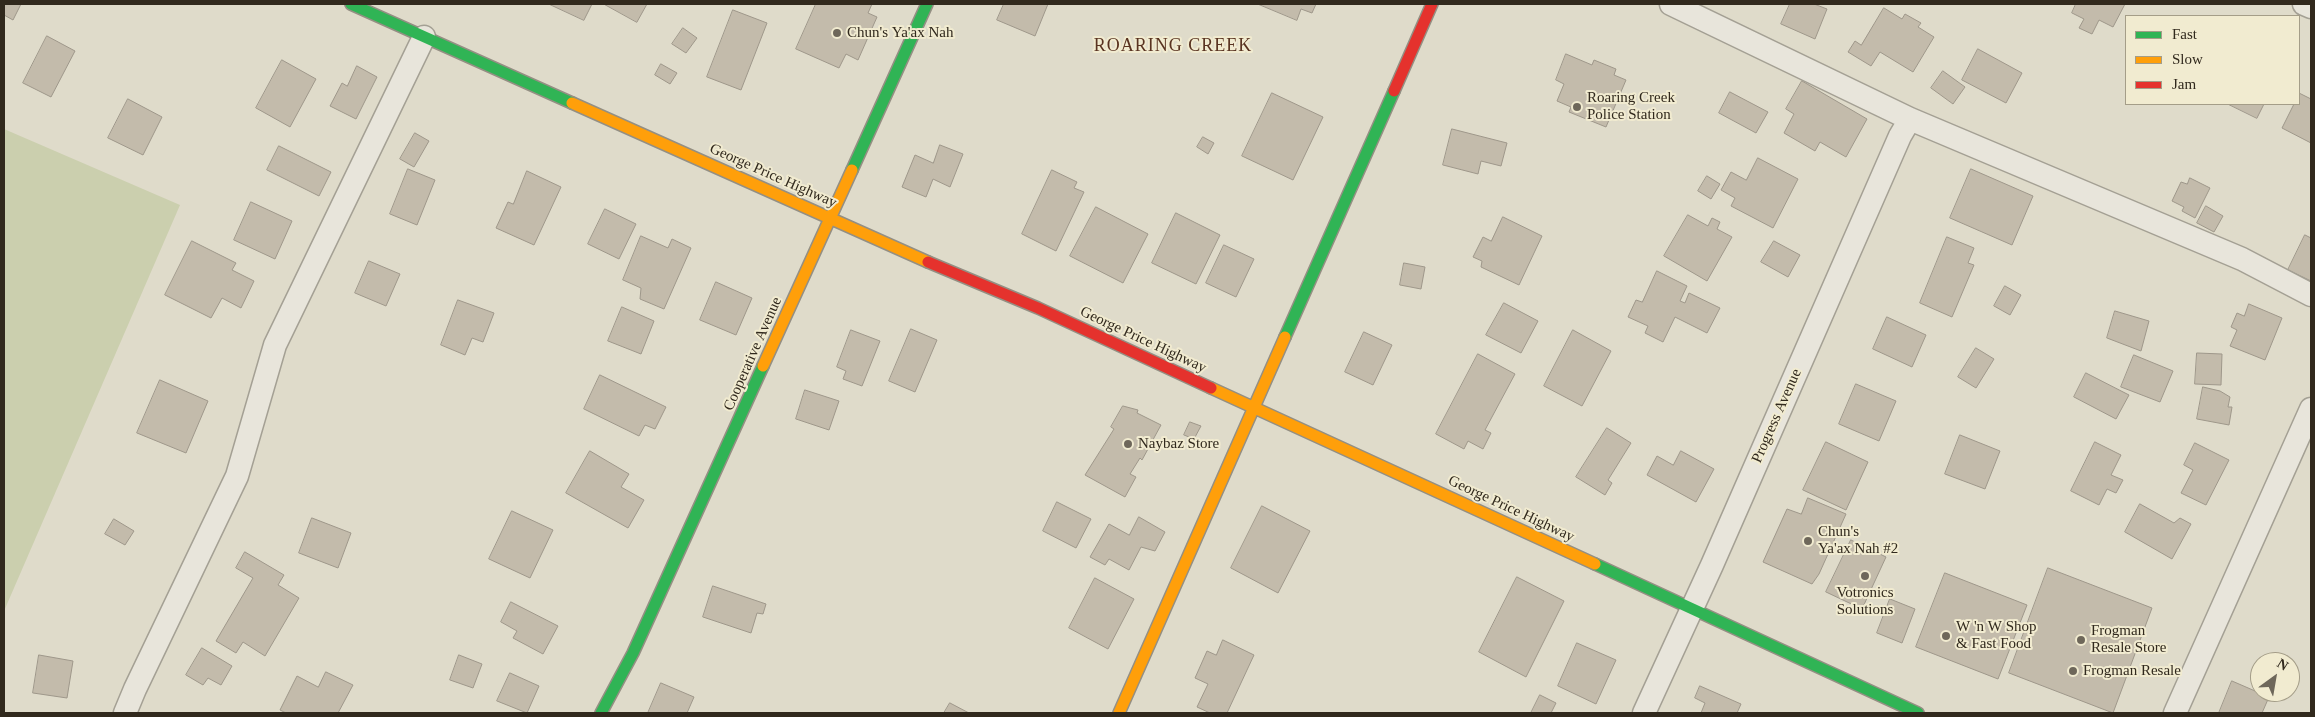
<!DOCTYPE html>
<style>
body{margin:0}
#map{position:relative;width:2315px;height:717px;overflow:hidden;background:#dfdbca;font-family:"Times New Roman",serif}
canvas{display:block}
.frame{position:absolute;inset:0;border:5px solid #31291d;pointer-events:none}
.legend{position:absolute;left:2125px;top:15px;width:175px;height:90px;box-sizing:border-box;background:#f1ebd0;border:1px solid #a49d88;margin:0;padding:6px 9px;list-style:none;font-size:15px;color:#31291d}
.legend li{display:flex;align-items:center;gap:10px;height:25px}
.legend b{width:25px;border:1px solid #a49d88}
.north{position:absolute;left:2250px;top:652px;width:50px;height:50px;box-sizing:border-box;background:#f1ebd0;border:1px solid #a49d88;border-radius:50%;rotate:32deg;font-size:14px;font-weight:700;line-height:20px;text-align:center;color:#31291d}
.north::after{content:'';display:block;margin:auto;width:18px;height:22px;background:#6e675a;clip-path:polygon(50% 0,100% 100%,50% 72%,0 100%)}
</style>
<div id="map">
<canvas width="2315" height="717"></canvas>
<div class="frame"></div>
<ul class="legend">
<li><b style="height:6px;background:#30b455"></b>Fast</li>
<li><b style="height:6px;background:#ff9f0a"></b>Slow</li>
<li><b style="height:6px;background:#e5322d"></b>Jam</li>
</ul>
<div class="north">N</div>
</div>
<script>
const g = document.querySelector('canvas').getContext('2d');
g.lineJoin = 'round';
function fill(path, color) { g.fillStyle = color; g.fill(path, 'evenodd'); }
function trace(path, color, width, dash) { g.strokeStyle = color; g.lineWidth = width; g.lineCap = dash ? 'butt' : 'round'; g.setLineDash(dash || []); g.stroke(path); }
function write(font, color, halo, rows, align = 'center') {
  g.font = font + ' "Times New Roman",serif'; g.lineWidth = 4; g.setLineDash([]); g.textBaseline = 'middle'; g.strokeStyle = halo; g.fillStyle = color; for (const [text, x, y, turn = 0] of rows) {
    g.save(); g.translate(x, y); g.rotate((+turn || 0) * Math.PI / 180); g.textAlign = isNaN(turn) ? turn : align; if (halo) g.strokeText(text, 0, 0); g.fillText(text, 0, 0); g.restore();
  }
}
const green = new Path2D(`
 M4 129 180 205 4 611Z`);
const building = new Path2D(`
 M4 4H21L13 20 4 15Z
 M549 4H592L584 20Z
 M604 4H647L637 22Z
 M816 4H872L868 13 877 17 858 60 846 54 839 68 796 49Z
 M1004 4H1048L1035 36 997 20Z
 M1258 4H1316L1312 13 1301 9 1297 20Z
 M1790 4H1814L1827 9 1815 39 1781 24Z
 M2076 4H2125L2113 27 2099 20 2092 34 2079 28 2084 19 2072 13Z
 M1884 8 1902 19 1905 14 1921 23 1918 27 1934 37 1913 72 1880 52 1871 66 1848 52 1855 41 1861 45Z
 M733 10 767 23 741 90 707 77Z
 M683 28 697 38 686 53 672 44Z
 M47 36 75 51 51 97 23 83Z
 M1978 49 2022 73 2006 103 1962 80Z
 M1566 54 1592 65 1594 60 1616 69 1614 75 1626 80 1606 127 1569 112 1571 107 1557 101 1564 84 1556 80Z
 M282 60 316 79 290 127 256 108Z
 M661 64 677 73 670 84 655 75Z
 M357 66 377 77 356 119 330 106 342 83 347 86Z
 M1943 71 1965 87 1953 104 1931 88Z
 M1802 81 1867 119 1846 157 1820 142 1815 151 1784 133 1794 114 1786 109Z
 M1730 92 1768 112 1756 133 1719 113Z
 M1272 93 1323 117 1293 180 1242 156Z
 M2299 93 2311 99V143L2282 128 2294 104H2299Z
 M128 99 162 117 143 155 108 138Z
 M2228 104H2264L2257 118Z
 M1452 129 1507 143 1501 166 1481 161 1478 174 1443 165Z
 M415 133 429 141 414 167 400 159Z
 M1203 137 1214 143 1208 154 1197 147Z
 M940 145 963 154 950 187 933 179 926 197 902 187 915 155 933 163Z
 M279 146 331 172 319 196 267 170Z
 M1758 158 1798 179 1773 228 1731 206 1735 198 1721 190 1731 172 1746 180Z
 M408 169 435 180 417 225 390 214Z
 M1971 169 2033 196 2012 245 1950 218Z
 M1052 170 1077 182 1074 188 1084 192 1056 251 1022 234Z
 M527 171 561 187 534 245 496 228 508 202 513 204Z
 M1707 176 1720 184 1711 199 1698 191Z
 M2190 178 2210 188 2195 218 2182 211 2184 207 2172 201 2181 182 2187 184Z
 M251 202 292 221 275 259 234 240Z
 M2206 206 2223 216 2214 232 2197 223Z
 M1096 207 1148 234 1123 283 1070 256Z
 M605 209 636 224 619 259 588 244Z
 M1176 213 1220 235 1196 284 1152 263Z
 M1688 215 1708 226 1712 218 1720 222 1717 229 1732 237 1707 281 1664 256Z
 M1503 217 1542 236 1519 285 1481 267 1482 261 1473 257 1483 237 1491 241Z
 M2305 235 2311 238V281L2288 270Z
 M641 236 668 248 672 239 691 248 664 309 640 299 641 288 623 280Z
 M1947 237 1974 248 1968 263 1974 265 1952 317 1920 303Z
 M192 241 236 263 232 270 254 281 241 308 222 298 211 318 165 295Z
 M1774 241 1800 255 1788 277 1761 262Z
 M1224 245 1254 259 1236 297 1206 283Z
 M369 261 400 274 386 306 355 293Z
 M1404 263 1425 267 1421 289 1400 285Z
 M1657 271 1687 286 1680 301 1685 303 1689 293 1720 308 1707 333 1675 317 1663 342 1645 333 1648 326 1628 317 1636 300 1642 302Z
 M716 282 752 298 736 335 700 320Z
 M2005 286 2021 295 2010 315 1994 306Z
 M458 300 494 313 483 342 472 338 465 355 441 345Z
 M1504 303 1538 321 1521 353 1486 335Z
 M2249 304 2282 318 2265 360 2230 346 2237 330 2231 327 2237 313 2244 316Z
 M622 307 654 321 641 354 608 341Z
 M2115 311 2149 321 2141 351 2107 338Z
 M1887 317 1926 335 1912 367 1873 349Z
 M911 329 937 340 915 392 889 381Z
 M851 330 880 341 862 386 843 379 846 371 837 367Z
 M1573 330 1611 351 1582 406 1544 386Z
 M1364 332 1392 345 1373 385 1345 372Z
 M1976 348 1994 359 1976 388 1958 377Z
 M2197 353 2222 354 2221 385 2195 384Z
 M1478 354 1515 374 1485 430 1491 433 1483 449 1468 441 1464 449 1436 434Z
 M2134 355 2173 371 2160 402 2121 387Z
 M2086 373 2129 395 2116 419 2074 397Z
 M600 375 666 407 655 429 645 425 639 436 584 409Z
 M160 380 208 401 186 453 137 433Z
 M1856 384 1896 401 1879 441 1839 424Z
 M2203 387 2220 391 2230 397 2228 407H2232L2229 425 2197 419Z
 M805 390 839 401 829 430 796 419Z
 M1123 406 1138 410 1137 413 1161 425 1142 460 1140 458 1130 474 1136 477 1125 497 1085 475 1114 429 1111 427Z
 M1190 422 1201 426 1194 439 1184 435Z
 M1607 428 1631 443 1608 480 1612 483 1605 495 1576 477Z
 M1960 435 2000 451 1985 489 1945 474Z
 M1826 442 1868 462 1846 510 1803 490Z
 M2095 442 2121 455 2111 475 2123 480 2116 493 2107 489 2099 505 2071 491Z
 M2195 443 2229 460 2206 505 2181 493 2193 470 2184 465Z
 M590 451 629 474 621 487 644 500 628 528 566 493Z
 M1681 451 1714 469 1696 502 1647 475 1657 456 1673 465Z
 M1808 498 1846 514 1819 574 1812 584 1763 562 1787 509 1801 514Z
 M1057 502 1091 519 1076 548 1043 531Z
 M2140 504 2174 523 2180 518 2191 524 2172 559 2125 532Z
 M1262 506 1310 531 1278 593 1231 568Z
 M512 511 553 530 530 578 489 559Z
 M1139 517 1165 532 1155 551 1141 547 1129 570 1109 559 1105 565 1090 557 1109 524 1129 535Z
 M312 518 351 533 338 568 299 553Z
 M114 519 134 531 125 545 105 534Z
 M1851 540 1886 557 1862 609 1826 592Z
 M245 552 284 575 278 585 299 598 265 656 243 642 236 653 216 641 253 578 236 568Z
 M2048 568 2152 608 2113 713 2009 673Z
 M1945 573 2027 605 1998 679 1916 647Z
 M1517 577 1564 601 1526 677 1479 652Z
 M1095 578 1134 599 1108 649 1069 628Z
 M713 586 766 604 763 614 757 613 751 633 703 617Z
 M1890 599 1915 609 1902 643 1877 633Z
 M511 602 558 626 543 654 513 638 517 631 501 622Z
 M1223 640 1254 655 1227 713H1210L1197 707 1208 684 1195 678 1207 651 1216 655Z
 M1577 643 1616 660 1596 704 1558 686Z
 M202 648 232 666 221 685 208 678 203 685 186 675Z
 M39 655 73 661 67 698 33 693Z
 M459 655 482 664 473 688 450 680Z
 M326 672 353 685 338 713H286L280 710 297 676 318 687Z
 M510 673 539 686 527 713 497 701Z
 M2232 681 2269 697 2262 713H2219Z
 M661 683 694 697 687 713H648Z
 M1700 686 1741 704 1737 713H1701L1705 703 1695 698Z
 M1540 695 1556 703 1551 713H1531Z
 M950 703 969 713H944Z`);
const street = new Path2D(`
 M1671 4 1910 119 2242 259 2311 295
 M2304 4 2311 7
 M125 713 135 689 237 476 275 345 424 37
 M1644 713 1712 565 1900 136 1910 119
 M2175 713 2311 409`);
const fast = new Path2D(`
 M351 4 572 103
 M852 170 927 4
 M1285 337 1394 91
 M1595 564 1918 713
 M601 713 633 653 763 366`);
const slow = new Path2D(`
 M572 103 928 262
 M763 366 852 170
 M1211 388 1595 564
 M1119 713 1285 337`);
const jam = new Path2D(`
 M1394 91 1432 4
 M928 262 1038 308 1211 388`);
const markers = [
 [837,33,5,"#6e675a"],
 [1577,107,5,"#6e675a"],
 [1128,444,5,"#6e675a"],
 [1808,541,5,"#6e675a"],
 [1865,576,5,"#6e675a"],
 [1946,636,5,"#6e675a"],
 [2081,640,5,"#6e675a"],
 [2073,671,5,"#6e675a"]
];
const poiNames = [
 ["Chun's Ya'ax Nah",847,33],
 ["Roaring Creek",1587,98],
 ["Police Station",1587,115],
 ["Naybaz Store",1138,444],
 ["Chun's",1818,532],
 ["Ya'ax Nah #2",1818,549],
 ["Votronics",1865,593,"center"],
 ["Solutions",1865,610,"center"],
 ["W 'n W Shop",1956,627],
 ["& Fast Food",1956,644],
 ["Frogman",2091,631],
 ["Resale Store",2091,648],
 ["Frogman Resale",2083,671]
];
const streetNames = [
 ["George Price Highway",773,176,24],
 ["George Price Highway",1143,340,25],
 ["Cooperative Avenue",753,354,-66],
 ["Progress Avenue",1777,416,-66],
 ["George Price Highway",1511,509,25]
];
const quarterNames = [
 ["ROARING CREEK",1173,46]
];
fill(green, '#cbcfae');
fill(building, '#c3bbab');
trace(building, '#9e978a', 1);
trace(street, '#a4a094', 25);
trace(fast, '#948f83', 14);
trace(slow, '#948f83', 14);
trace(jam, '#948f83', 14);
trace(street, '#e8e5db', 22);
trace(fast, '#30b455', 11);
trace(slow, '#ff9f0a', 11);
trace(jam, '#e5322d', 11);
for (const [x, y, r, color] of markers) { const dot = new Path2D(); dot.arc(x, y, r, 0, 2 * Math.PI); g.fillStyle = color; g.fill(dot); trace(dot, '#f1ebd0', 2); }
write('15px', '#31291d', '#f1ebd0', poiNames, 'left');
write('15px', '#31291d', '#f1ebd0', streetNames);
g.letterSpacing = '1px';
write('18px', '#593321', '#f1ebd0', quarterNames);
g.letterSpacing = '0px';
</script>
